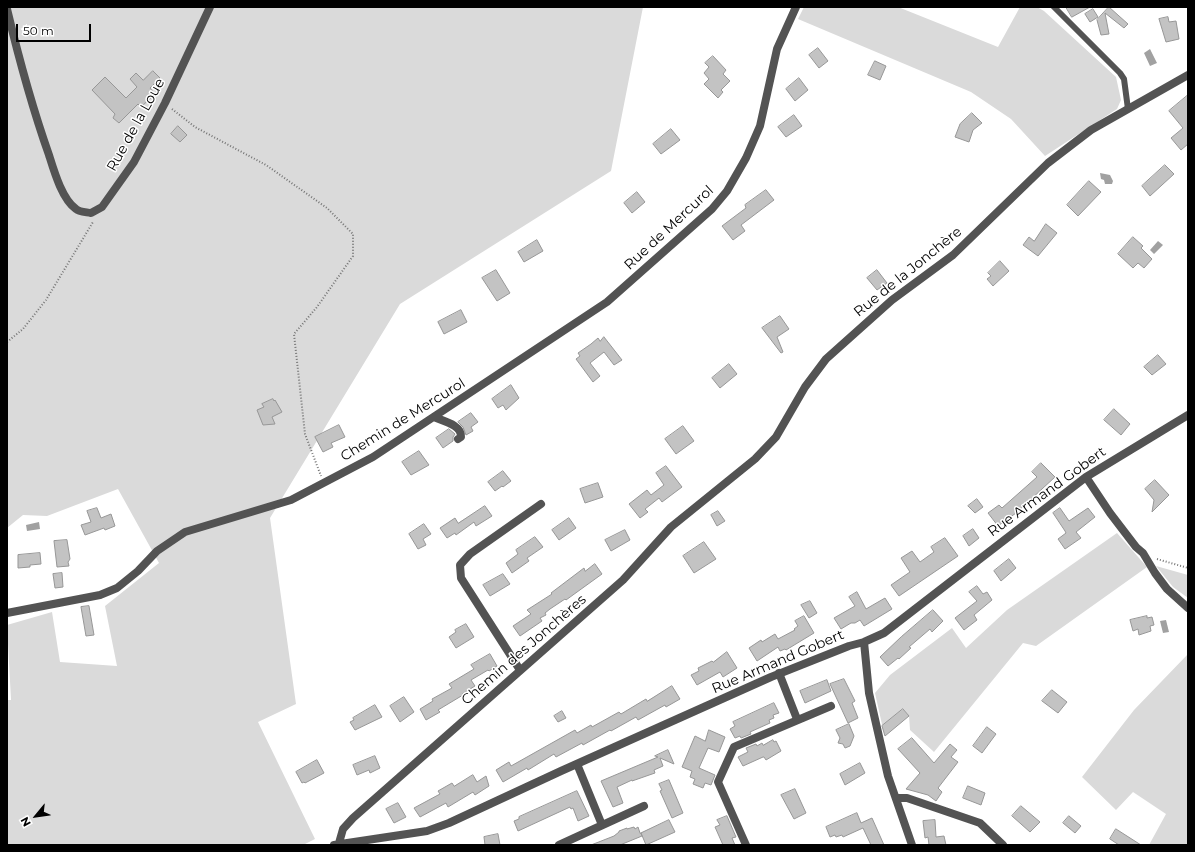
<!DOCTYPE html>
<meta charset="utf-8">
<style>
body{margin:0}
#map{position:relative;width:1195px;height:852px;overflow:hidden;background:#fff;font-family:Montserrat,sans-serif}
canvas{display:block}
.frame{position:absolute;inset:0;border:8px solid #000;pointer-events:none}
.north{position:absolute;left:16px;top:796px;width:40px;height:40px;-webkit-text-stroke:3px #fff;paint-order:stroke;rotate:241deg;font-size:11px;font-weight:700;line-height:16px;text-align:center;color:#000}
.north::after{content:'';display:block;margin:auto;width:14px;height:18px;background:#000;clip-path:polygon(50% 0,100% 100%,50% 72%,0 100%)}
.scale{position:absolute;left:16px;top:24px;width:75px;height:18px;box-sizing:border-box;border:2px solid #000;border-top:0;padding-left:5px;font-size:12px;line-height:14px;white-space:nowrap;color:#000;-webkit-text-stroke:3px #fff;paint-order:stroke}
</style>
<div id="map">
<canvas width="1195" height="852"></canvas>
<div class="frame"></div>
<div class="north">N</div>
<div class="scale">50 m</div>
</div>
<script>
const g = document.querySelector('canvas').getContext('2d');
g.lineJoin = 'round';
function fill(path, color) { g.fillStyle = color; g.fill(path, 'evenodd'); }
function trace(path, color, width, dash) { g.strokeStyle = color; g.lineWidth = width; g.lineCap = dash ? 'butt' : 'round'; g.setLineDash(dash || []); g.stroke(path); }
function write(font, color, halo, rows, align = 'center') {
  g.font = font + ' Montserrat,sans-serif'; g.lineWidth = 3; g.setLineDash([]); g.textBaseline = 'middle'; g.strokeStyle = halo; g.fillStyle = color; for (const [text, x, y, turn = 0] of rows) {
    g.save(); g.translate(x, y); g.rotate((+turn || 0) * Math.PI / 180); g.textAlign = isNaN(turn) ? turn : align; if (halo) g.strokeText(text, 0, 0); g.fillText(text, 0, 0); g.restore();
  }
}
const green = new Path2D(`
 M7 7H643L611 171 400 304 270 518 296 704 258 722 315 839 303 845H7V700H11L7 625 52 612 60 662 117 666 105 606 159 563 118 489 47 516 23 515 7 528Z
 M804 7H898L998 47 1020 7H1037L1044 11 1116 77 1121 100 1117 109 1045 156 1011 119 971 92 798 19Z
 M1117 533 1147 567 1036 646 1023 643 934 752 910 730 909 716 903 709 883 729 875 693 890 675 952 628 966 648 1007 610Z
 M1156 566 1188 575V598L1173 587Z
 M1188 654V845H1149L1166 814 1133 792 1116 810 1082 777 1134 710Z`);
const water = new Path2D(`
 M1150 49 1157 63 1150 66 1144 53Z
 M1100 173 1110 175 1113 181 1112 184H1105L1104 180 1101 179Z
 M1158 241 1163 245 1154 254 1150 250Z
 M39 522 40 529 27 531 26 525Z
 M1166 620 1169 632 1163 633 1160 621Z`);
const building = new Path2D(`
 M1066 7H1090L1072 17Z
 M1109 7 1128 24 1124 28 1105 13 1109 34 1101 35 1097 20Z
 M1093 9 1098 17 1090 22 1085 14Z
 M1168 17 1169 22 1176 21 1179 39 1166 42 1159 19Z
 M818 48 828 61 819 68 809 55Z
 M713 56 726 70 723 74 730 81 721 90 723 92 718 98 704 84 709 79 704 73 709 67 705 63Z
 M875 61 886 66 880 80 868 75Z
 M153 71 160 78 150 88 155 94 141 107 138 104 119 123 113 118 115 114 92 90 105 77 126 98 137 87 130 79 136 73 143 80Z
 M799 78 808 90 795 101 786 89Z
 M1188 95V144L1181 150 1171 138 1183 128 1169 111Z
 M972 113 982 123 973 130 969 142 955 137 960 124Z
 M794 115 802 126 786 137 778 127Z
 M178 126 187 135 180 142 171 134Z
 M671 129 680 140 661 154 653 144Z
 M1165 165 1174 174 1150 196 1142 186Z
 M1089 181 1101 192 1078 216 1067 205Z
 M766 190 774 200 741 225 745 231 733 240 722 226 746 208 745 205Z
 M637 192 645 202 632 213 624 203Z
 M1046 224 1057 233 1038 256 1023 245 1029 237 1034 241Z
 M1133 237 1143 246 1141 248 1152 259 1144 268 1138 263 1133 268 1118 254Z
 M537 240 543 251 524 262 518 252Z
 M1000 261 1009 271 993 286 987 279 991 276 988 273Z
 M496 270 510 293 497 301 482 278Z
 M877 270 887 283 877 290 867 278Z
 M461 310 467 322 444 334 438 322Z
 M780 316 789 329 777 337 783 352 781 353 762 328Z
 M604 337 622 360 614 365 604 352 590 363 600 376 593 382 576 359 580 356 578 353 591 344 598 338 600 341Z
 M1158 355 1166 364 1152 375 1144 367Z
 M729 364 737 374 720 388 712 378Z
 M511 385 519 398 506 410 503 405 498 408 492 399Z
 M273 399 274 401 275 400 282 412 272 417 275 424 263 425 257 410 264 407 262 404Z
 M1114 409 1130 424 1121 435 1104 420Z
 M471 413 478 422 471 427 473 431 466 435 463 427 458 422Z
 M339 425 345 437 331 443 333 447 323 452 315 437Z
 M683 426 694 441 676 454 665 439Z
 M449 429 455 434 453 437V441L443 448 436 438Z
 M419 451 429 465 411 475 402 462Z
 M1041 463 1055 477 1016 513 998 526 988 513 999 505 1002 508 1037 477 1032 472Z
 M666 466 682 487 662 502 659 498 645 509 648 512 640 518 629 504 647 490 651 495 664 485 656 473Z
 M503 471 511 481 503 487 502 486 495 491 488 482Z
 M1155 480 1169 495 1152 512 1154 500 1145 489Z
 M598 483 603 497 585 503 580 489Z
 M977 499 983 507 975 513 968 506Z
 M485 506 492 516 476 526 474 522 456 535 455 533 447 538 440 528 455 518 458 523Z
 M97 508 101 518 111 514 115 526 105 530 104 528 85 535 81 525 91 522 87 511Z
 M1060 508 1069 521 1088 508 1095 517 1076 532 1081 538 1065 549 1058 539 1066 533 1065 531 1053 513Z
 M718 511 725 521 717 526 711 515Z
 M569 518 576 528 559 540 552 530Z
 M424 524 431 534 423 539 426 545 418 549 409 534Z
 M973 529 979 538 969 546 963 536Z
 M625 530 630 540 611 551 605 540Z
 M535 537 543 547 527 558 529 561 512 573 506 563 518 554 516 550Z
 M945 538 958 556 899 596 891 585 910 572 901 558 912 551 920 562 934 552 931 547Z
 M67 540 70 559 68 562 69 566 57 567 54 541Z
 M704 542 716 559 694 573 683 556Z
 M40 553 41 564 30 565V567L18 568V555Z
 M1009 559 1016 568 1001 581 994 571Z
 M595 564 602 574 566 600 565 599 550 609 545 613 546 615 540 618 542 621 520 636 513 626 531 614 527 610 552 594 551 593 584 568 585 571Z
 M62 573 63 587 55 588 53 574Z
 M503 574 510 584 490 596 483 585Z
 M977 586 983 594 987 592 992 600 974 615 977 620 964 630 955 618 977 601 969 592Z
 M857 592 866 609 885 598 892 609 864 626 860 620 855 623H851L841 629 834 618 855 606 849 597Z
 M810 601 817 613 809 618 801 605Z
 M89 606 94 635 86 636 81 607Z
 M933 610 943 621 932 632 930 629 909 647 911 648 899 659 898 658 888 666 880 657 901 637Z
 M804 616 814 633 786 650 785 649 780 651 778 647 757 661 749 648 761 640 762 642 775 634 778 639 795 630 794 629 798 626 795 621Z
 M1147 616V618L1152 617 1154 625 1150 626 1151 631 1139 635 1138 629 1133 631 1130 620Z
 M466 624 474 637 456 648 449 637 456 632 455 630Z
 M727 652 737 668 723 677 720 672 697 685 691 675 699 671 698 668 712 661 713 662Z
 M490 654 497 666 489 671 488 670 471 680 475 686 462 694 463 695 438 710 440 712 426 720 420 709 433 701 432 699 452 688 449 684 474 669 471 665Z
 M844 679 855 701 852 703 858 718 848 723 830 684Z
 M827 680 831 691 805 703 800 691Z
 M672 686 680 699 666 707 665 705 638 720 636 717 611 731 610 730 583 745 582 743 556 757 554 754 528 770 527 768 503 782 496 770 509 762 511 766 575 730 577 733 591 725 592 727 619 712 621 714 646 699 647 701Z
 M1052 690 1067 702 1058 713 1042 701Z
 M404 697 414 712 400 722 390 706Z
 M774 703 779 713 773 715 774 718 769 720 770 723 750 732 751 734 741 738 740 736 735 738 730 729 735 726 733 722Z
 M375 705 382 717 355 730 350 722 354 720 353 718Z
 M903 709 909 716 885 736 882 726Z
 M562 711 566 718 558 722 554 716Z
 M849 724 854 736 850 746 845 748 843 744 838 743 840 738 836 730Z
 M987 727 996 734 982 753 973 746Z
 M709 730 725 737 719 752 708 748 699 768 715 775 711 785 705 783 703 788 693 784 695 779 690 777 692 771 682 767 695 736 705 741Z
 M912 738 934 763 950 744 957 750 951 757 958 762 938 788 942 792 936 801 928 795 906 789 920 773 898 749Z
 M773 740 774 742 776 741 781 751 766 760 764 757H763L743 766 738 757 748 752 746 748 756 744 757 746 762 743 763 745Z
 M668 750 674 764 660 758 663 766 654 770 655 773 632 781V780L617 787 623 803 613 807 601 781 658 757 655 756Z
 M375 756 380 768 370 773 369 770 357 775 353 765Z
 M317 760 324 773 305 783 304 782 302 783 296 772Z
 M860 763 865 773 845 785 840 774Z
 M473 775 477 782 486 776 489 786 475 795 473 792 448 807 446 803 420 817 414 808 440 794 438 791 452 783 454 786Z
 M669 780 683 813 672 818 660 791 662 790 659 784Z
 M968 786 985 793 981 805 963 798Z
 M795 789 806 813 794 819 781 795Z
 M577 791 589 816 578 821 573 808 571 809 570 807 518 831 514 821 519 819V817Z
 M398 803 406 817 394 823 386 809Z
 M1021 806 1040 822 1030 832 1012 816Z
 M857 813 861 823 872 818 884 845H871L863 828 843 837 842 835 836 837 835 835 830 837 826 827Z
 M727 816 736 837 732 838 735 845H723L715 827 720 825 717 820Z
 M1069 816 1081 826 1075 833 1063 823Z
 M669 820 675 832 646 845 641 833 642 836 620 845H591L614 836 619 832V831L627 828V829L634 827 635 829 638 827 640 833Z
 M935 820 936 837 944 836 946 845H929L928 837 925 838 923 821Z
 M1116 829 1141 845H1119L1110 839Z
 M498 834 500 845H485L484 837Z`);
const path = new Path2D(`
 M172 109 195 127 266 165 327 208 353 234V256L317 307 294 334 305 434 321 476
 M7 342 23 329 46 300 93 222
 M1157 559 1188 568`);
const lane = new Path2D(`
 M1054 7 1120 73 1124 79 1128 109`);
const street = new Path2D(`
 M7 9C19 59 32 107 49 155 54 171 62 199 76 209 79 212 86 212 91 213L102 207 134 162 165 103 210 7
 M434 417C443 421 462 425 461 437L458 439
 M1086 477 1110 513 1136 547 1143 553 1155 573 1167 589 1188 608
 M7 613 100 595 117 588 138 571 157 551 185 532 291 500 373 457 607 302 712 209 727 191 746 158 760 126 777 49 796 7
 M864 642 869 693 888 776 912 845
 M520 670 461 578 460 565 470 554 541 504
 M779 673 797 719
 M577 764 602 825
 M896 798H907L980 823 1003 845
 M339 843 343 829 353 818 623 580 671 527 755 459 776 437 805 387 826 359 892 300 953 255 1048 163 1091 130 1188 75
 M334 845 427 831 449 823 561 771 771 677 849 646 864 642 884 633 1086 477 1188 415
 M559 845 644 806
 M746 845 718 782 734 747 831 706`);
const streetNames = [
 ["Rue de la Loue",136,125,-61],
 ["Rue de Mercurol",669,228,-43],
 ["Rue de la Jonchère",908,272,-39],
 ["Chemin de Mercurol",403,420,-32],
 ["Rue Armand Gobert",1047,492,-36],
 ["Chemin des Jonchères",524,650,-41],
 ["Rue Armand Gobert",778,662,-23]
];
fill(green, '#dadada');
fill(water, '#a1a1a1');
fill(building, '#c3c3c3');
trace(building, '#979797', 1);
trace(path, '#757575', 2, [1, 2]);
trace(lane, '#535353', 6);
trace(street, '#535353', 8);
write('14px', '#000', '#fff', streetNames);
</script>
